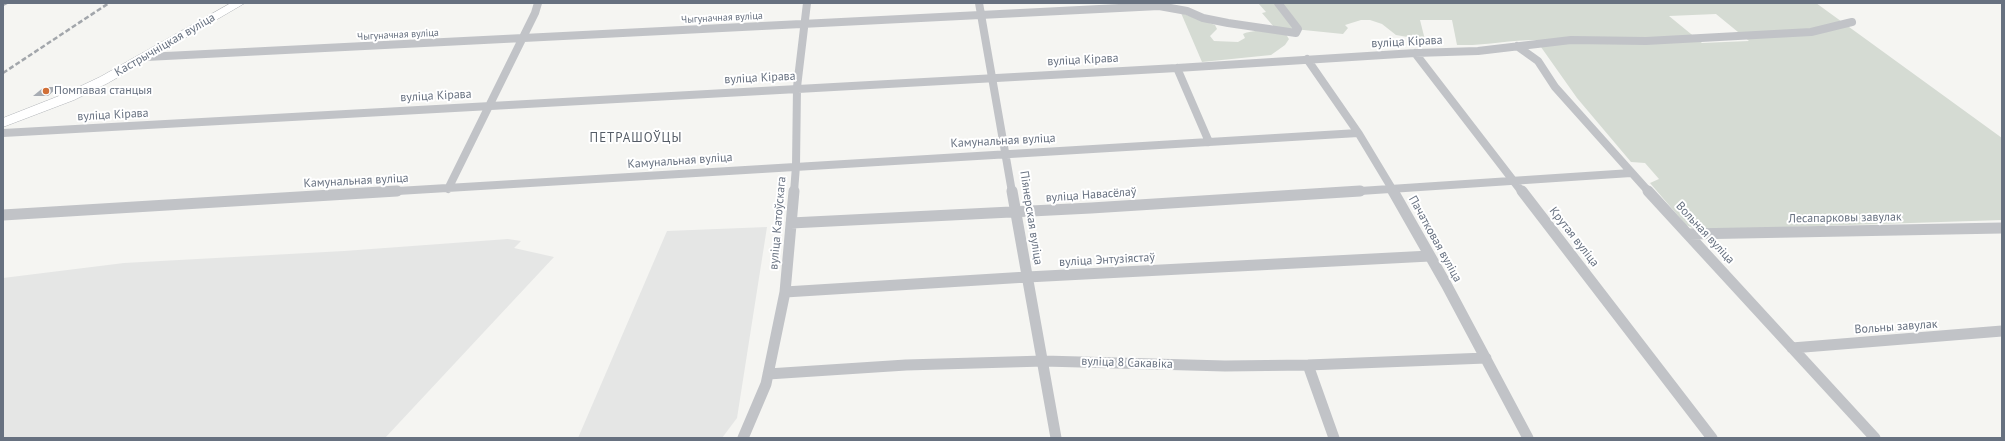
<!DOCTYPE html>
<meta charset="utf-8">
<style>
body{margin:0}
#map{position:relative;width:2005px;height:441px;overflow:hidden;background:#f5f5f2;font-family:"PT Sans",sans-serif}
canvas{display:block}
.frame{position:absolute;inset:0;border:4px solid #677180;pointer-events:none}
</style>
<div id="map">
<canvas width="2005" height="441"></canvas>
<div class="frame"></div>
</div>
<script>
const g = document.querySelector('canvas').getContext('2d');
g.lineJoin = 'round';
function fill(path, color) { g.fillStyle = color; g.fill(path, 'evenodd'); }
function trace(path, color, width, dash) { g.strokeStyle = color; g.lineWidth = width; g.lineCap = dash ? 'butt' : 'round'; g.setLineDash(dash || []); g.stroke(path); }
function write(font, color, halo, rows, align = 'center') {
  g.font = font + ' "PT Sans",sans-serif'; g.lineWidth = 4; g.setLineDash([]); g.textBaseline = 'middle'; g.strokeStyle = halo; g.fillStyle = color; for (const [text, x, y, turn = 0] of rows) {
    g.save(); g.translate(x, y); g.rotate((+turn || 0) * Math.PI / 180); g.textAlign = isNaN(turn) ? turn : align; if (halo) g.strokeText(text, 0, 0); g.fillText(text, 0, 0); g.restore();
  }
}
const built = new Path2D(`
 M767 227 737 418 722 438H578L667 231Z
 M508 239 521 241 514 248 554 257 385 438H3V278L124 263 344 251Z`);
const green = new Path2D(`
 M1258 3H1816L2002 138V220L1697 230 1686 225 1650 183 1659 179 1645 163 1631 162 1577 98 1536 40C1509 40 1485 46 1457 45L1452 20H1420L1425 40 1396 35 1382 24 1370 20H1361L1345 25 1348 28 1343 34 1274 27 1262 13 1266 12ZM1716 14 1749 41 1702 43 1669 16Z
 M1181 13 1215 25 1217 29 1210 36 1214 41 1238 42 1245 38 1243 34C1250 30 1279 29 1285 34 1287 35 1288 38 1289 39L1285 45 1271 55 1202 62Z`);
const building = new Path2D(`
 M44 87H58L48 96H33Z`);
const minorFar1 = new Path2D(`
 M979 3 1012 192
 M1517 46 1538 61 1555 87 1649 192
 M1415 53 1522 192
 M146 57 1159 6 1187 11 1203 18 1228 23 1296 33 1298 29 1278 3
 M1307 59 1359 134 1394 192
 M1177 68 1209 142
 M3 133 1177 68 1415 53 1478 51 1571 40 1646 41 1811 32 1852 22
 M448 189 535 13 538 3
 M381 192 1358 133
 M794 192 796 166 797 87 807 3
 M1345 192 1631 173`);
const minor = new Path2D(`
 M1012 191 1056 438
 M1393 191 1446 284 1528 438
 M1522 191 1712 438
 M1648 191 1875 438
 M3 215 397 191
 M791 223 1091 208 1360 191
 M1689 234 2002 228
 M785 292 1027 277 1430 256
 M1792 348 2002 331
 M1308 365 1334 438
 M768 374 906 365 1044 361 1225 366 1308 365 1486 358
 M743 438 766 384 785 292 794 191`);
const primary = new Path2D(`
 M231 3H245L108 83 74 100 3 127V118L64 94 100 77Z`);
const rail = new Path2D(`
 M3 5 7 3
 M3 73 109 3`);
const markers = [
 [46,91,4,"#d06f37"]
];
const farStreetnames = [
 ["Чыгуначная вуліца",722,18,-3],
 ["Чыгуначная вуліца",398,35,-3]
];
const streetNames = [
 ["вуліца Кірава",1407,42,-3],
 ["Кастрычніцкая вуліца",165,45,-30],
 ["вуліца Кірава",1083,60,-3],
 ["вуліца Кірава",760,78,-3],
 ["вуліца Кірава",436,96,-3],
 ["вуліца Кірава",113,115,-3],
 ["Камунальная вуліца",1003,141,-3],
 ["Камунальная вуліца",680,161,-4],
 ["Камунальная вуліца",356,181,-3],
 ["вуліца Навасёлаў",1091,195,-4],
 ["Піянерская вуліца",1031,218,81],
 ["Лесапарковы завулак",1845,218,-1],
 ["вуліца Катоўскага",778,223,-85],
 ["Вольная вуліца",1705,233,47],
 ["Крутая вуліца",1574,237,52],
 ["Пачатковая вуліца",1435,239,61],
 ["вуліца Энтузіястаў",1107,260,-3],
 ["Вольны завулак",1896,327,-4],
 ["вуліца 8 Сакавіка",1127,363,2]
];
const poiNames = [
 ["Помпавая станцыя",54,91]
];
const neighbourhoodNames = [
 ["ПЕТРАШОЎЦЫ",636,138]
];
fill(built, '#e5e6e5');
fill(green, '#d5dbd3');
fill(building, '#a7acb3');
trace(primary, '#b2b5b9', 1);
trace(minorFar1, '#c1c3c7', 8);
trace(minor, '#c1c3c7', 11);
fill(primary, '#fff');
trace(rail, '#a2a6ab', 2.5, [5, 2.5]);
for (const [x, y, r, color] of markers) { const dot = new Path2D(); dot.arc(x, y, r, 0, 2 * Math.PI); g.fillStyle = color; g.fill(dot); trace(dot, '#fff', 1.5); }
write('10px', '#677180', '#fff', farStreetnames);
write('12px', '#677180', '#fff', streetNames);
write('12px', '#677180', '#fff', poiNames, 'left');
g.letterSpacing = '1px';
write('13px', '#545c66', '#fff', neighbourhoodNames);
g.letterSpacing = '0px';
</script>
